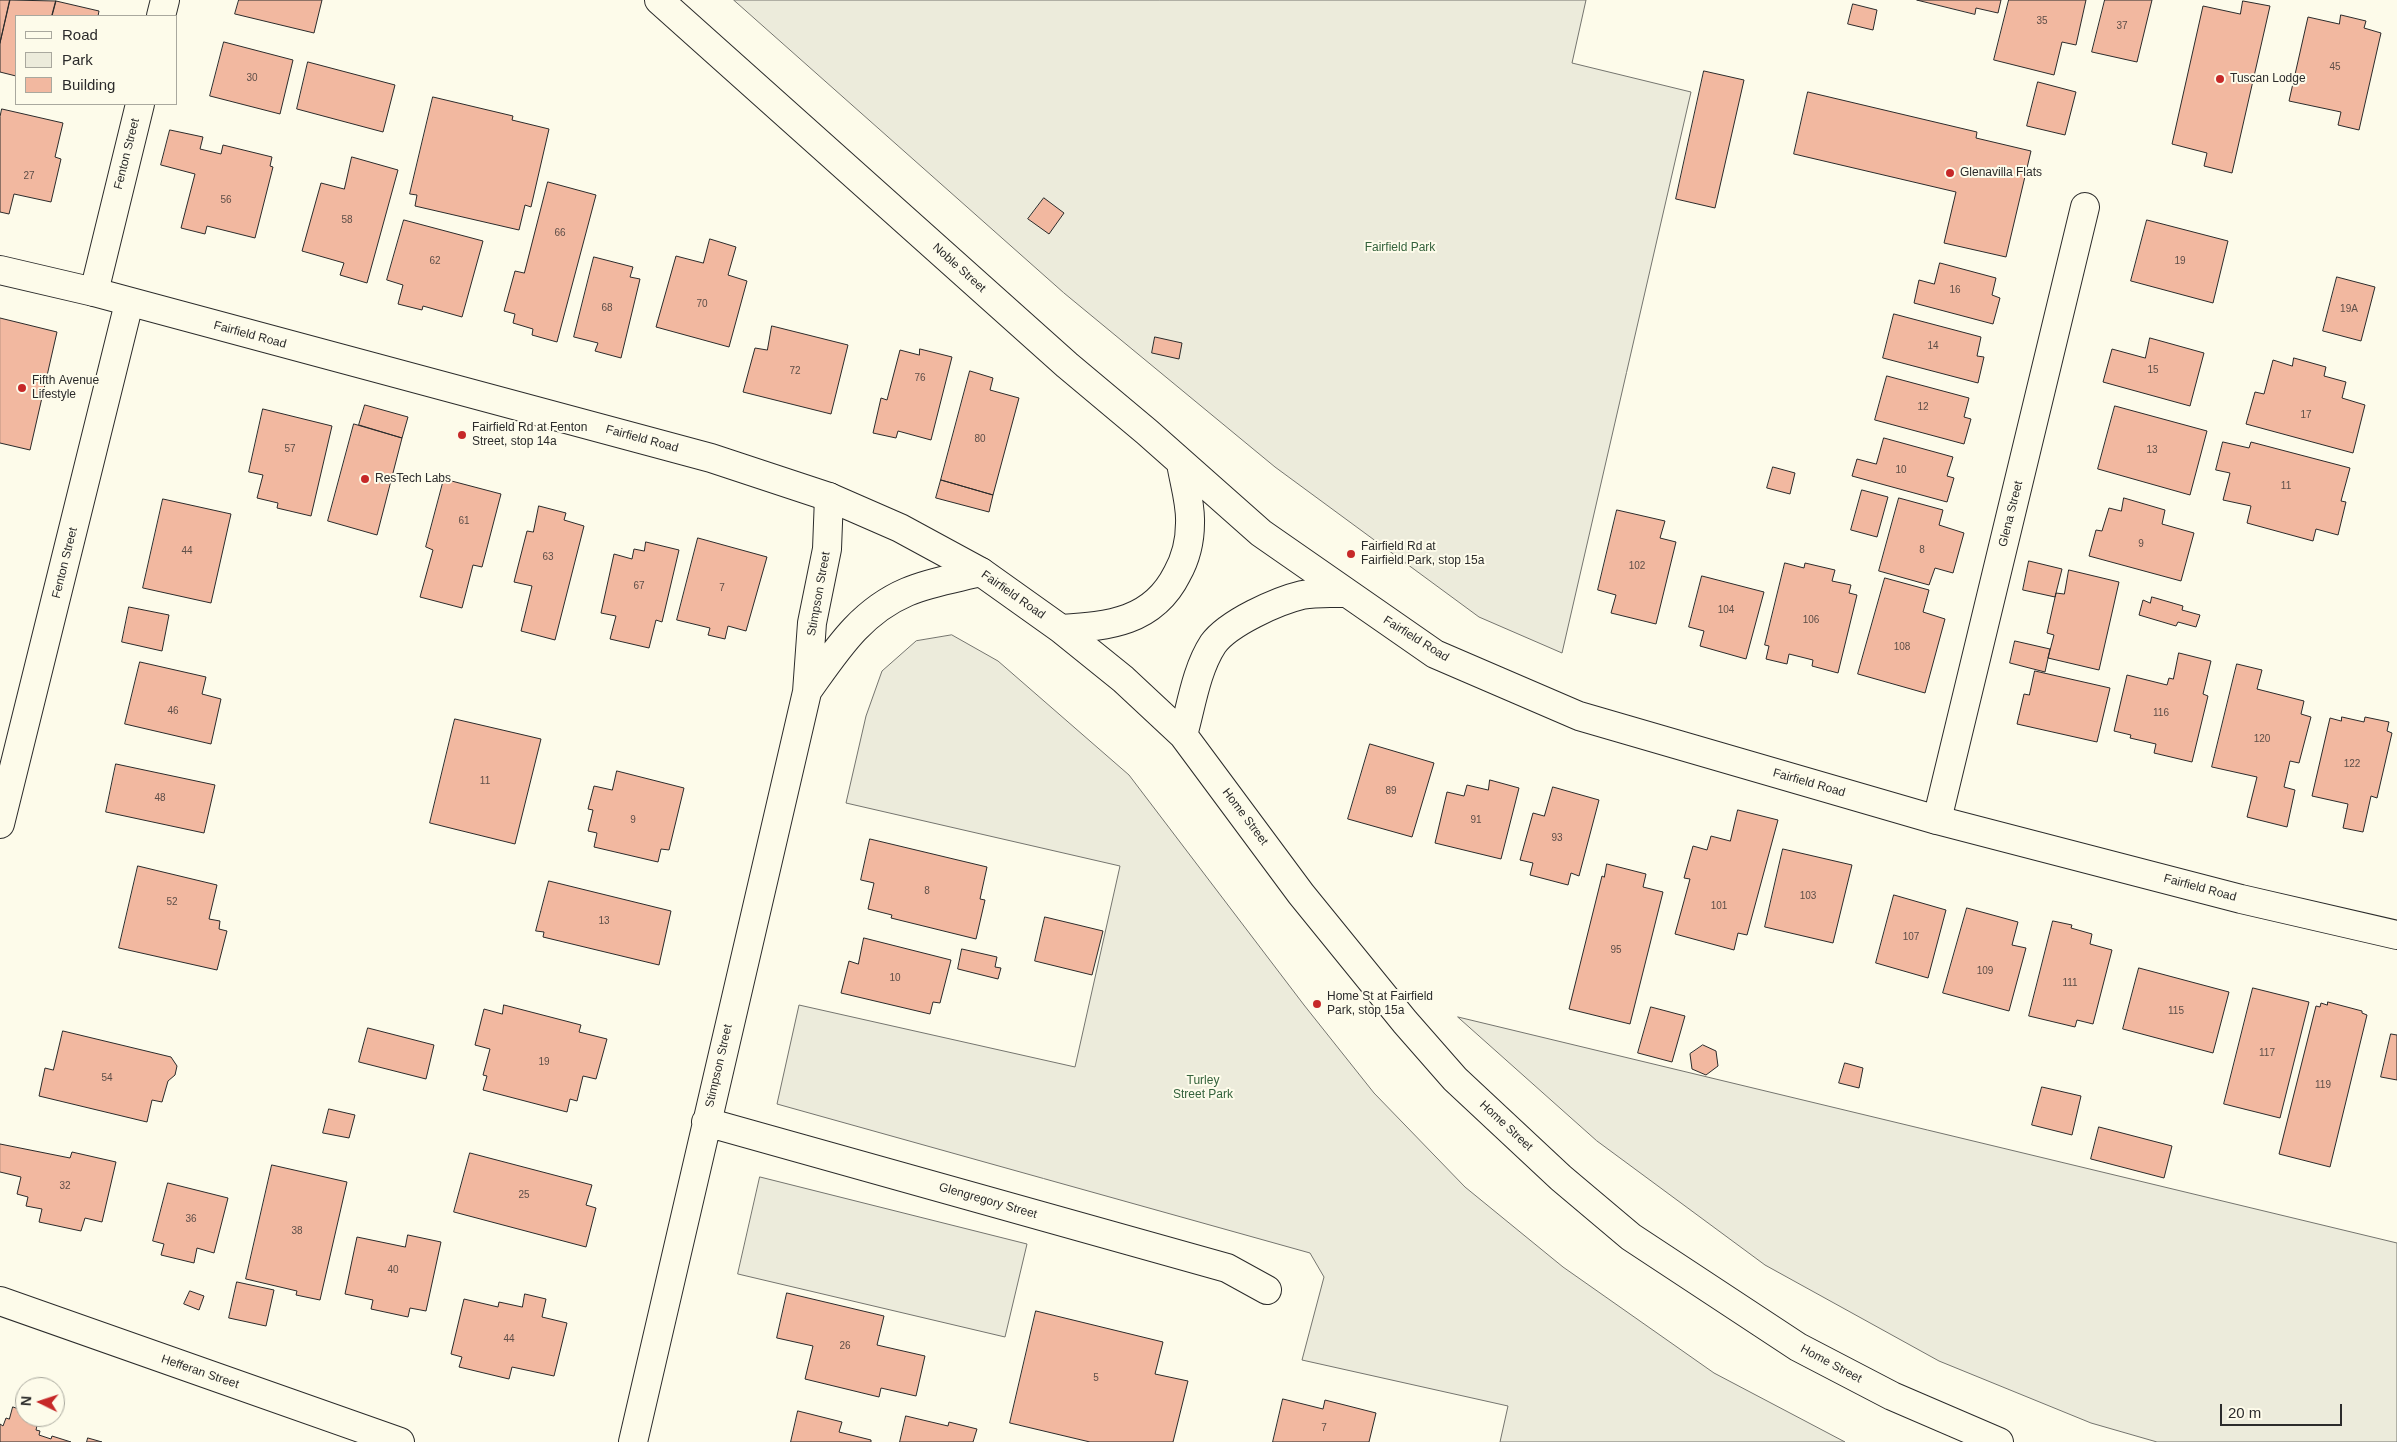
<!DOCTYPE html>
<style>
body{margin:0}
#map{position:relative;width:2397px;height:1442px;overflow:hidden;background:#fdfbea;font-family:Arial,sans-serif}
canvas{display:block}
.legend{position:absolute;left:15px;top:15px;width:162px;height:90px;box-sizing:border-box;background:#fdfbea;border:1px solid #a9a89e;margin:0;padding:6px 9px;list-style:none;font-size:15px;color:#2b2b2b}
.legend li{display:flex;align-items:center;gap:10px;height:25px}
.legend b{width:25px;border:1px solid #a9a89e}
.north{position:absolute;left:15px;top:1377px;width:50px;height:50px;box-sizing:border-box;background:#fdfbea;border:1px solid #a9a89e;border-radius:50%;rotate:274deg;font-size:14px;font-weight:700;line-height:20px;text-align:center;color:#2b2b2b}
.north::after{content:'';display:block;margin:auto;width:18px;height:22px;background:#c62828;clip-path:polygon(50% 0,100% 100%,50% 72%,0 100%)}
.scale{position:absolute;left:2220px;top:1404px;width:122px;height:22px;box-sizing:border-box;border:2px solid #2b2b2b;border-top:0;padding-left:6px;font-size:15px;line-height:18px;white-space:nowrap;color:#2b2b2b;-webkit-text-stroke:4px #fdfbea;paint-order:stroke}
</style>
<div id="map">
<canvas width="2397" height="1442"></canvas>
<ul class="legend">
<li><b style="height:6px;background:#fdfbea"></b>Road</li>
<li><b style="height:14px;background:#ecebdb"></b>Park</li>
<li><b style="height:14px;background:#f2b8a0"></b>Building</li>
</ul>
<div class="north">N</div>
<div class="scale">20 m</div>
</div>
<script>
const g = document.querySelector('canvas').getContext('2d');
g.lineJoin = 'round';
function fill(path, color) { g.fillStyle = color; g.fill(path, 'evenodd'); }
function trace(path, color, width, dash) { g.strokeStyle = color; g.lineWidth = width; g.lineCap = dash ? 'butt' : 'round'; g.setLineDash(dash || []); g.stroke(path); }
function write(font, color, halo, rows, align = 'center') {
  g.font = font + ' Arial,sans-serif'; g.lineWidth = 4; g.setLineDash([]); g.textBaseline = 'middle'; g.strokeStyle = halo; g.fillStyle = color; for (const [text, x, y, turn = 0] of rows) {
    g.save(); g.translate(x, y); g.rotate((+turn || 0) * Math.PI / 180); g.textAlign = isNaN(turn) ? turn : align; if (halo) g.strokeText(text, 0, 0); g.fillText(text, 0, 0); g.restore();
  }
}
const green = new Path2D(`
 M734 0H1586L1572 63 1691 92 1562 653 1479 617 1275 467 1064 293Z
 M952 635 998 661 1129 775 1304 1005 1374 1093 1465 1187 1563 1267 1714 1373 1845 1442H1500L1508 1406 1302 1360 1324 1277 1310 1253 777 1104 799 1005 1075 1067 1120 866 846 803 866 716 882 671 916 641Z
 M1458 1017 2397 1243V1442H2157L2091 1423 1939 1361 1765 1265 1597 1141Z
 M760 1177 1027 1244 1005 1337 738 1274Z`);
const building = new Path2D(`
 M0 0H10L0 43Z
 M10 0 56 1 52 16H16V76L0 72V43Z
 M239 0H322L314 33 235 14Z
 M1917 0H2001L1998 13 1976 8 1975 14Z
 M2009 0H2086L2076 45 2062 42 2054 75 1994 60Z
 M2105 0H2152L2137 62 2092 52Z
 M56 1 99 11 98 16H52Z
 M2243 1 2270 6 2232 173 2204 166 2207 153 2172 144 2203 6 2240 14Z
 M1853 4 1877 10 1873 30 1848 24Z
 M2341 15 2366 21 2364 28 2381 33 2359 130 2338 125 2341 112 2289 101 2308 17 2339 24Z
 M224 42 293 60 280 114 210 96Z
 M308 62 395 85 383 132 297 109Z
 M1704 71 1744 80 1715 208 1676 199Z
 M2038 82 2076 92 2065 135 2027 126Z
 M1808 92 1977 132 1976 138 2031 151 2006 257 1944 243 1956 192 1794 154Z
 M433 97 513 116 512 120 549 129 531 207 525 205 519 230 415 206 417 195 410 194Z
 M2 109 63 123 55 157 61 159 51 202 14 194 9 214 0 212V117Z
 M170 130 203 137 200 149 221 154 223 145 272 157 270 166 273 167 255 238 207 226 205 234 181 228 195 174 161 165Z
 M352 157 398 170 367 283 340 275 344 263 302 251 321 183 344 189Z
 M548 182 596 195 557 342 532 335 533 329 513 323 515 314 504 311 515 271 524 273Z
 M1044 198 1064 213 1049 234 1028 219Z
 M404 220 483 241 462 317 423 306 422 310 398 304 403 285 387 280Z
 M2147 220 2228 241 2213 303 2131 281Z
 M710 239 736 247 728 275 747 281 729 347 656 327 676 256 703 263Z
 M594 257 633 267 630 277 640 279 621 358 595 351 598 343 574 337Z
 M1940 263 1996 278 1992 295 2000 298 1993 324 1914 303 1919 280 1934 284Z
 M2337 277 2375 287 2361 341 2323 331Z
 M1894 314 1981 337 1977 356 1984 357 1978 383 1883 358Z
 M0 318 57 332 30 450 0 443Z
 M772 326 848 345 831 414 743 392 755 348 767 350Z
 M1155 337 1182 343 1179 359 1152 353Z
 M2150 338 2204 353 2190 406 2103 382 2112 349 2145 358Z
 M920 349 952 357 931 440 898 431 896 438 873 433 881 398 887 400 900 350 919 355Z
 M2294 358 2326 367 2324 376 2346 382 2342 398 2365 405 2353 453 2246 424 2255 392 2264 394 2273 360 2292 366Z
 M970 371 993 378 990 390 1019 398 993 495 941 480Z
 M1887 376 1969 398 1964 417 1971 419 1964 444 1875 420Z
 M365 405 408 417 402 438 359 425Z
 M2115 406 2207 431 2190 495 2098 469Z
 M263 409 332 426 311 516 277 508 278 503 257 498 263 475 249 472Z
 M354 424 402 438 377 535 328 521Z
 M1884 438 1953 457 1947 476 1954 478 1947 502 1852 476 1857 459 1876 464Z
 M2223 442 2249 448 2251 442 2350 468 2341 501 2346 502 2338 535 2316 529 2313 541 2247 523 2251 506 2223 500 2230 473 2216 470Z
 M1773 467 1795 473 1790 494 1767 488Z
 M444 479 501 494 482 567 473 565 462 608 420 597 433 550 426 547Z
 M941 480 993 495 989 512 936 498Z
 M1862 490 1888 497 1877 537 1851 530Z
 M1899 498 1943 510 1939 525 1964 533 1953 573 1935 568 1929 585 1879 571Z
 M2124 498 2165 510 2162 524 2194 533 2181 581 2089 556 2096 530 2102 531 2109 508 2121 511Z
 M163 499 231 514 211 603 143 588Z
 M539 506 566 513 564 520 584 526 555 640 521 631 532 586 514 582 527 531 533 532Z
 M1617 510 1665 521 1660 538 1676 542 1656 624 1611 613 1616 595 1598 590Z
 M698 538 767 557 746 631 728 626 725 639 708 635 710 628 677 620Z
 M646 542 679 550 662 622 656 620 649 648 610 639 616 616 601 613 614 554 632 559 634 549 644 551Z
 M2029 561 2062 569 2055 597 2023 590Z
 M1785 563 1804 568 1805 563 1835 570 1832 581 1851 585 1849 593 1857 595 1838 673 1812 666 1813 660 1789 654 1787 664 1766 659 1769 646 1765 645Z
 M2069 570 2119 582 2099 670 2048 658 2054 635 2047 633 2056 593 2064 594Z
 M1702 576 1764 592 1746 659 1700 646 1704 631 1689 627Z
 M1885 578 1929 590 1923 612 1945 619 1925 693 1858 674Z
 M2152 597 2183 606 2182 610 2200 615 2196 627 2178 622 2176 626 2139 615 2143 600 2150 603Z
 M129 607 169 615 162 651 122 642Z
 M2015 641 2050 649 2045 672 2010 663Z
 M2179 653 2211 661 2203 694 2208 696 2192 762 2154 753 2156 744 2130 738 2131 735 2114 731 2127 675 2167 685 2169 678 2173 679Z
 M140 662 206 677 202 694 221 699 211 744 125 724Z
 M2237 664 2262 670 2257 689 2304 701 2301 714 2311 717 2299 763 2290 761 2284 787 2295 790 2287 827 2247 817 2257 777 2212 767Z
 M2035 671 2110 688 2097 742 2017 724 2024 694 2029 695Z
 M2342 717 2364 722 2365 717 2389 722 2387 731 2392 733 2377 798 2371 796 2363 832 2343 828 2348 804 2312 796 2330 718 2341 721Z
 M455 719 541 739 515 844 430 823Z
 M1370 744 1434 763 1412 837 1348 819Z
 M116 764 215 785 204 833 106 812Z
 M617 771 684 788 669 850 661 849 658 862 594 847 597 833 588 831 593 810 588 809 594 786 612 790Z
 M1490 780 1519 788 1501 859 1435 843 1447 792 1464 796 1467 785 1488 790Z
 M1553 787 1599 800 1579 876 1571 873 1568 885 1530 875 1533 863 1520 860 1533 813 1544 816Z
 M1738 810 1778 820 1747 935 1738 933 1734 950 1675 934 1690 879 1684 878 1693 846 1707 850 1711 836 1730 841Z
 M870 839 987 867 980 899 985 900 976 939 891 918 892 915 868 909 874 883 861 880Z
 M1783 849 1852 865 1833 943 1765 927Z
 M1607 864 1646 874 1643 887 1663 892 1630 1024 1569 1009 1602 876 1604 877Z
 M138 866 217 885 209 919 220 921 219 929 227 931 217 970 119 948Z
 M549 881 671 911 659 965 543 937 544 932 536 931Z
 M1894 895 1946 910 1928 978 1876 963Z
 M1967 908 2018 922 2012 945 2026 948 2009 1011 1943 993Z
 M1045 917 1103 931 1092 975 1035 961Z
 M2053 921 2072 925 2071 928 2092 934 2090 944 2112 950 2093 1024 2077 1020 2075 1027 2029 1016Z
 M864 938 951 960 940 1003 933 1002 930 1014 841 993 849 961 858 964Z
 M962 949 997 957 995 967 1001 968 998 979 958 969Z
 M2139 968 2229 992 2213 1053 2123 1029Z
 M2253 988 2309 1002 2280 1118 2224 1104Z
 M2328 1002 2362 1011V1013L2367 1015 2330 1167 2279 1154 2316 1006 2320 1007 2321 1003 2327 1005Z
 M504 1005 581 1025 579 1032 607 1039 596 1079 583 1076 577 1101 570 1099 567 1112 483 1090 487 1076 483 1075 490 1049 475 1045 484 1009 502 1014Z
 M1651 1007 1685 1016 1672 1062 1638 1053Z
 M368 1028 434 1045 426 1079 359 1062Z
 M63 1031 171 1057 177 1066 175 1075 168 1081 162 1102 152 1100 147 1122 39 1096 45 1068 53 1070Z
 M2391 1034 2397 1035V1080L2381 1077Z
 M1703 1045 1716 1051 1718 1066 1706 1075 1692 1069 1690 1054Z
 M1845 1063 1863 1068 1859 1088 1839 1083Z
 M2042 1087 2081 1096 2072 1135 2032 1125Z
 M329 1109 355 1115 349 1138 323 1133Z
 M2099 1127 2172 1146 2164 1178 2091 1159Z
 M0 1144 70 1158 72 1152 116 1162 102 1222 85 1218 81 1231 39 1222 42 1209 26 1206 28 1197 17 1194 21 1177 0 1172Z
 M470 1153 592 1185 586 1205 596 1208 586 1247 454 1212Z
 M272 1165 347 1182 320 1300 296 1295 297 1291 246 1279Z
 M168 1183 228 1198 214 1253 197 1248 194 1263 161 1255 164 1244 153 1241Z
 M408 1235 441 1242 426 1311 410 1308 408 1317 371 1309 373 1300 345 1294 357 1237 405 1247Z
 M237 1282 274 1290 266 1326 229 1318Z
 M190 1291 204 1296 199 1310 184 1304Z
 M787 1293 884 1316 877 1345 925 1356 916 1396 881 1388 879 1397 805 1379 813 1346 777 1338Z
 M525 1294 546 1299 542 1317 567 1323 554 1376 512 1367 509 1379 459 1367 462 1357 451 1354 464 1299 498 1307 499 1302 522 1307Z
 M1036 1311 1163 1342 1155 1374 1188 1381 1173 1442H1090L1010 1423Z
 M1283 1399 1323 1409 1325 1400 1376 1413 1369 1442H1273Z
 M13 1407 25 1411V1417H39L36 1430 40 1431 39 1435 51 1439 52 1436 71 1442H0V1424L3 1426 6 1418 9 1419Z
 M798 1411 842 1422 839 1432 871 1440V1442H791Z
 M906 1416 948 1426 949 1422 977 1429 973 1442H900Z
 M88 1438 102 1442H87Z`);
const street = new Path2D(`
 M161 16 165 0
 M94 292 140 104
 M808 690C836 651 860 612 907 592 930 582 957 578 981 572
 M1937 820 2085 207
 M0 824 129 303
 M706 1122 1227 1268 1267 1290
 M0 1301 400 1442
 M633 1442 807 692 812 623 827 549 829 497`);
const secondary = new Path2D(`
 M659 0 1067 365 1147 432 1261 533 1435 654 1579 716 1937 820 2241 899 2397 935
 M0 270 94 292 711 458 829 497 900 528 981 572 1061 629 1123 679 1183 735 1301 894 1405 1022 1455 1079 1561 1178 1631 1237 1798 1347 1892 1396 1999 1442
 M1061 629C1109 626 1153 622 1177 574 1186 558 1190 542 1190 523 1191 504 1184 482 1181 463
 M1183 735C1191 707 1196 670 1213 644 1228 623 1277 601 1302 595 1315 592 1331 593 1344 593`);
const markers = [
 [2220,79,5,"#c62828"],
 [1950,173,5,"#c62828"],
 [22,388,5,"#c62828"],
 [462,435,5,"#c62828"],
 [365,479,5,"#c62828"],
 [1351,554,5,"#c62828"],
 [1317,1004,5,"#c62828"]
];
const numberNames = [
 ["35",2042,21],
 ["37",2122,26],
 ["45",2335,67],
 ["30",252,78],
 ["27",29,176],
 ["56",226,200],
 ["58",347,220],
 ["66",560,233],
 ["62",435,261],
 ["19",2180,261],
 ["16",1955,290],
 ["70",702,304],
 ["68",607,308],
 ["19A",2349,309],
 ["14",1933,346],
 ["15",2153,370],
 ["72",795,371],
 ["76",920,378],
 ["12",1923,407],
 ["17",2306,415],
 ["80",980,439],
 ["57",290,449],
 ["13",2152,450],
 ["10",1901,470],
 ["11",2286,486],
 ["61",464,521],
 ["9",2141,544],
 ["8",1922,550],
 ["44",187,551],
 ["63",548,557],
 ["102",1637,566],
 ["67",639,586],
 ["7",722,588],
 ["104",1726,610],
 ["106",1811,620],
 ["108",1902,647],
 ["46",173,711],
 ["116",2161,713],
 ["120",2262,739],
 ["122",2352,764],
 ["11",485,781],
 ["89",1391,791],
 ["48",160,798],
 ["9",633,820],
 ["91",1476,820],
 ["93",1557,838],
 ["8",927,891],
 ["103",1808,896],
 ["52",172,902],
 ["101",1719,906],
 ["13",604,921],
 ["107",1911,937],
 ["95",1616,950],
 ["109",1985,971],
 ["10",895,978],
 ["111",2070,983],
 ["115",2176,1011],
 ["117",2267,1053],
 ["19",544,1062],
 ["54",107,1078],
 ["119",2323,1085],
 ["32",65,1186],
 ["25",524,1195],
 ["36",191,1219],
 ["38",297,1231],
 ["40",393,1270],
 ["44",509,1339],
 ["26",845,1346],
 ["5",1096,1378],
 ["7",1324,1428]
];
const poiNames = [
 ["Tuscan Lodge",2230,79],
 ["Glenavilla Flats",1960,173],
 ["Fifth Avenue",32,381],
 ["Lifestyle",32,395],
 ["Fairfield Rd at Fenton",472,428],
 ["Street, stop 14a",472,442],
 ["ResTech Labs",375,479],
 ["Fairfield Rd at",1361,547],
 ["Fairfield Park, stop 15a",1361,561],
 ["Home St at Fairfield",1327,997],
 ["Park, stop 15a",1327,1011]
];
const streetNames = [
 ["Fenton Street",127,154,-76],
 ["Noble Street",959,268,42],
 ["Fairfield Road",250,335,15],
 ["Fairfield Road",642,439,15],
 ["Glena Street",2011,514,-76],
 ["Fenton Street",65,563,-76],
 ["Stimpson Street",819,594,-80],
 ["Fairfield Road",1013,595,35],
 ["Fairfield Road",1416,639,32],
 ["Fairfield Road",1809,783,16],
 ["Home Street",1245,817,53],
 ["Fairfield Road",2200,888,15],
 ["Stimpson Street",719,1066,-77],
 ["Home Street",1506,1126,43],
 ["Glengregory Street",988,1201,16],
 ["Home Street",1831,1364,28],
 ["Hefferan Street",200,1372,19]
];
const parkNames = [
 ["Fairfield Park",1400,248],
 ["Turley",1203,1081],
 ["Street Park",1203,1095]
];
fill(green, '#ecebdb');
trace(green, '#74746e', 1);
fill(building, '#f2b8a0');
trace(building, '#2b2b2b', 1);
trace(street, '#2b2b2b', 30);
trace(secondary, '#2b2b2b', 30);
trace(street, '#fdfbea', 28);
trace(secondary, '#fdfbea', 28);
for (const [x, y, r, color] of markers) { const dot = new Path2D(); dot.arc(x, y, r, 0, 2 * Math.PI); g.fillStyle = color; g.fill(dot); trace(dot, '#fdfbea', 2); }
write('10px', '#5d4e48', null, numberNames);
write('12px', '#2b2b2b', '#fdfbea', poiNames, 'left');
write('12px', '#2b2b2b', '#fdfbea', streetNames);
write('12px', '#34623c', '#fdfbea', parkNames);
</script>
